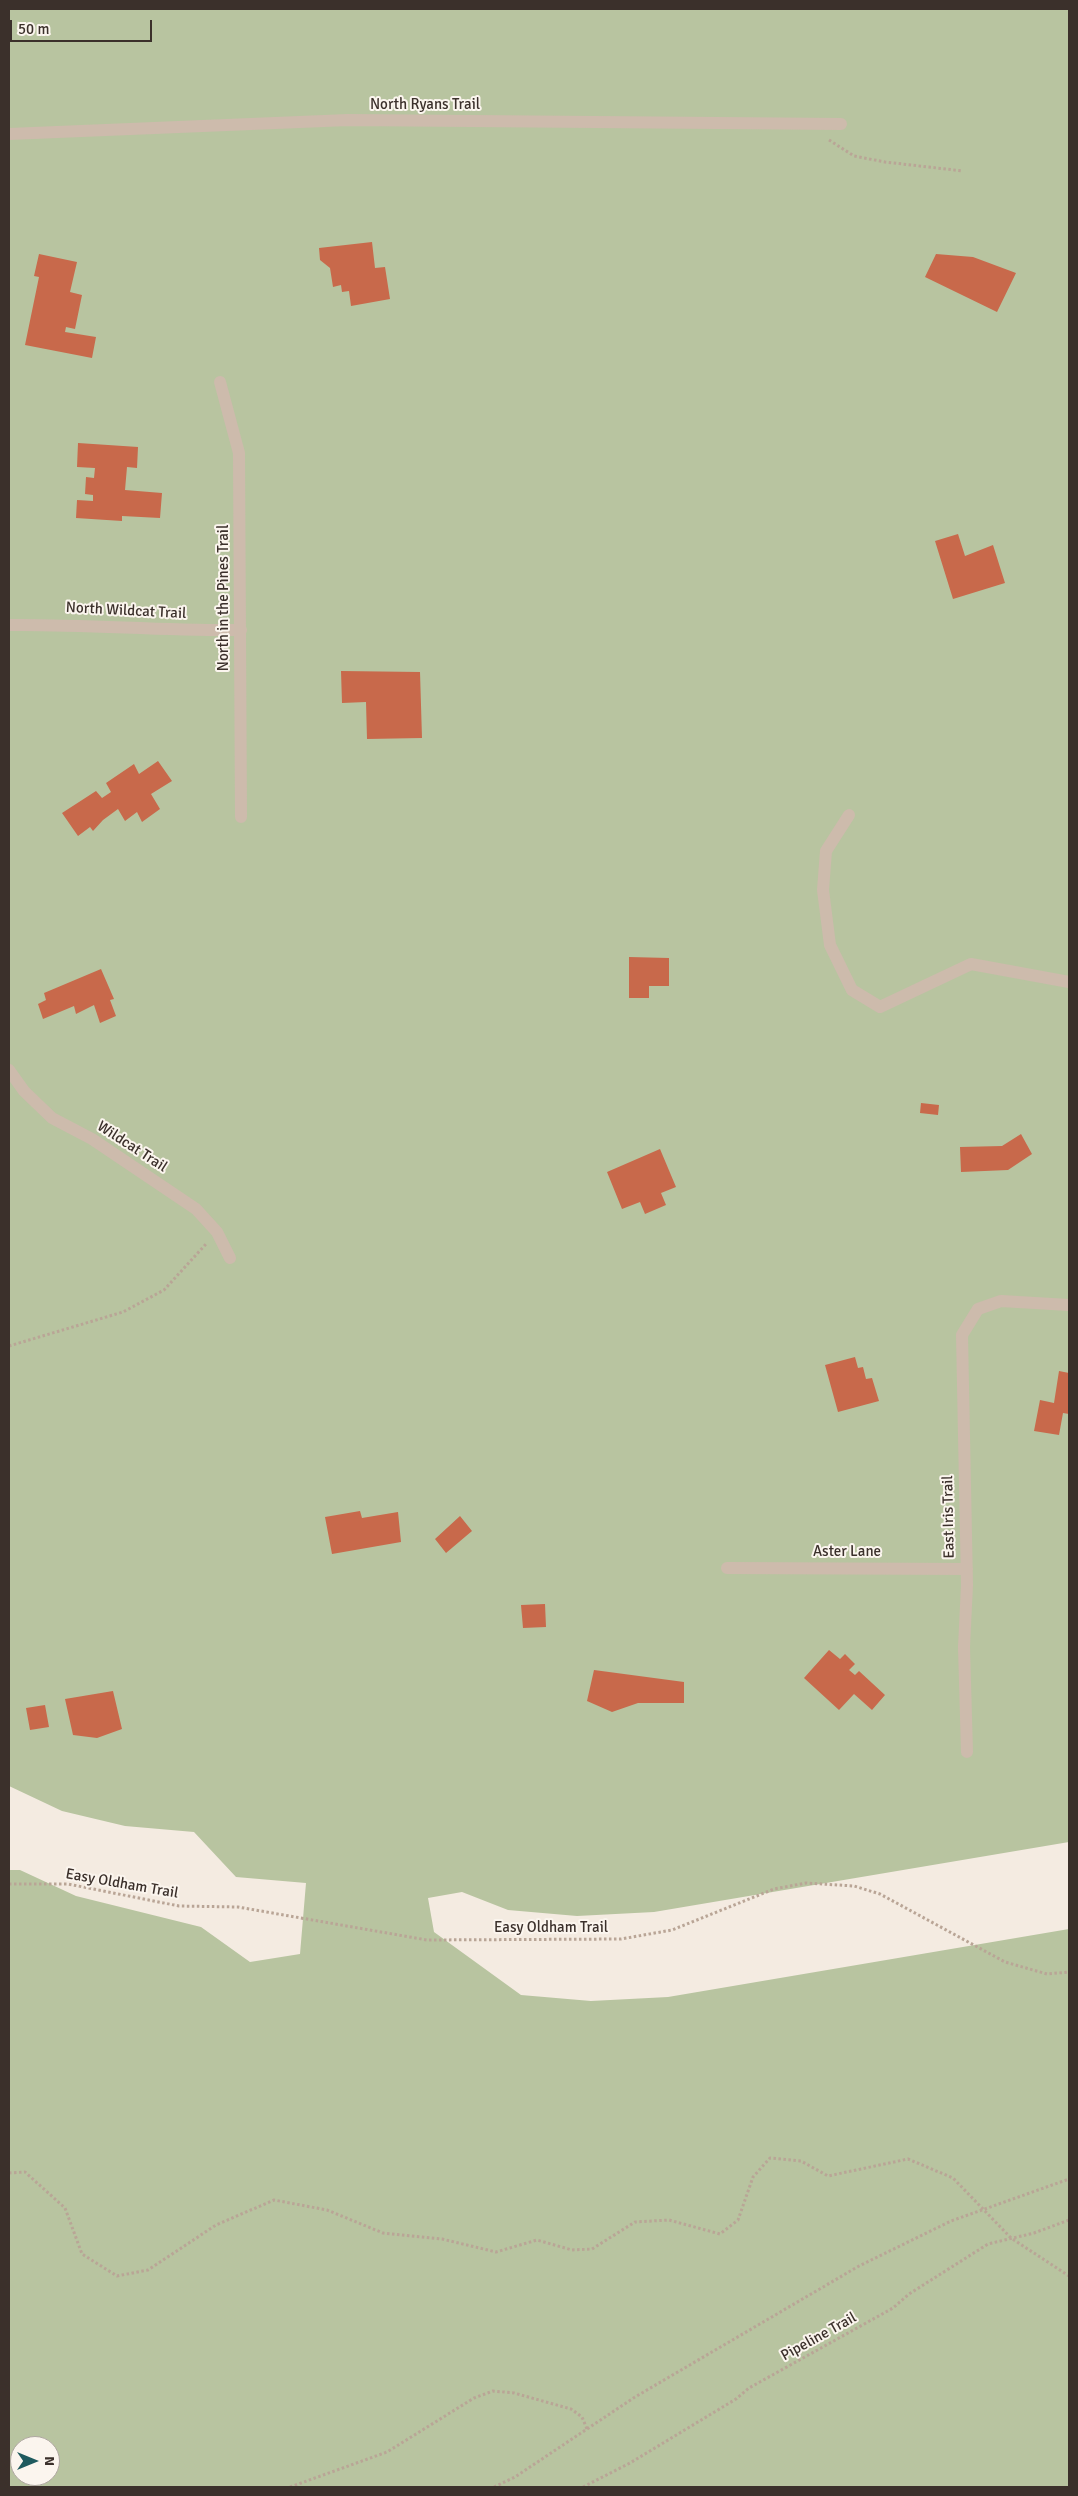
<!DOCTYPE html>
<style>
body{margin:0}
#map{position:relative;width:1078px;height:2496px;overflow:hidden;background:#f4ebe1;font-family:Signika,sans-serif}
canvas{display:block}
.frame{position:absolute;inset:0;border:10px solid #3b302b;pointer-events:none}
.north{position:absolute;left:10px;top:2436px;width:50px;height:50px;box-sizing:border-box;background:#fbf5ee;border:1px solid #aea6a0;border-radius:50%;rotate:90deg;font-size:14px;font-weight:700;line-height:20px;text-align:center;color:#3b302b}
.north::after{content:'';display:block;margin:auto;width:18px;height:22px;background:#1f5a5e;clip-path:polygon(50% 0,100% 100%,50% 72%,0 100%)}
.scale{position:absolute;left:10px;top:20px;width:142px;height:22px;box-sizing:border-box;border:2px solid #3b302b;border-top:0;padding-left:6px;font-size:15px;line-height:18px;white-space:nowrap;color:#3b302b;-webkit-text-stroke:4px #fbf5ee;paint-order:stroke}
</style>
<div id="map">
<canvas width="1078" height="2496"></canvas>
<div class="frame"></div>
<div class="north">N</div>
<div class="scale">50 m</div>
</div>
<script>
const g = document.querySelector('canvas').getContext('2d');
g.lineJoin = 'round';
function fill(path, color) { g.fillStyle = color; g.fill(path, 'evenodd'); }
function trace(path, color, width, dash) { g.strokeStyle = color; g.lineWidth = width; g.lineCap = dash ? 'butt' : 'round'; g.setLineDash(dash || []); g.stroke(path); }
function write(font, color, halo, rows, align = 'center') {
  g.font = font + ' Signika,sans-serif'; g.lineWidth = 4; g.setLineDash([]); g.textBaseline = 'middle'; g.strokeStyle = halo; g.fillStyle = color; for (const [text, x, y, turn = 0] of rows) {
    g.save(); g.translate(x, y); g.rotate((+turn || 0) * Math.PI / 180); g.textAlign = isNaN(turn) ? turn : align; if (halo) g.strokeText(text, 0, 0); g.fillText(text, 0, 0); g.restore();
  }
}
const green = new Path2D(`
 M9 9H1069V1842L654 1912 577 1916 508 1910 462 1892 428 1898 434 1932 521 1995 591 2001 668 1997 1069 1929V2487H9V1870H20L76 1896 201 1927 250 1962 300 1954 306 1883 236 1877 194 1832 125 1826 62 1811 9 1786ZM20 2446H50V2476H20Z`);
const building = new Path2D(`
 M372 242 375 268 385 267 390 299 351 306 349 291 342 292 341 285 333 287 330 268 320 260 319 248Z
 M39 254 77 262 70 292 82 295 75 329 66 327 65 332 96 337 92 358 25 345 39 277 34 276Z
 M936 254 973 257 1016 273 997 312 925 277Z
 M78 443 138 447 137 468 127 467 125 490 162 493 160 518 122 516V521L76 518 77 500 93 501V495L85 494 86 477 94 478 95 468 77 467Z
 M958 534 965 556 993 545 1005 583 953 599 935 541Z
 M341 671 420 672 422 738 367 739 366 702 342 703Z
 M158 761 172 781 151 794 160 809 142 822 137 812 125 821 118 809 103 820 93 831 90 827 78 836 62 813 96 791 102 798 111 792 106 783 134 764 139 774Z
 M629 957 669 958V986H649V998H629Z
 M101 969 114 999 110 1000 116 1016 100 1023 94 1005 76 1014 74 1006 43 1019 38 1004 46 1000 44 993Z
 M921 1103 939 1105 938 1115 920 1113Z
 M1021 1134 1032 1154 1008 1170 961 1172 960 1147 1002 1146Z
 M660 1149 676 1187 661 1193 666 1205 645 1214 640 1202 622 1209 607 1172Z
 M855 1357 858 1368 863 1367 866 1379 872 1378 879 1401 838 1412 825 1365Z
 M1059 1371 1069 1373V1414L1063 1413 1059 1435 1034 1431 1040 1400 1054 1403Z
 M360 1511 362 1518 398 1512 401 1542 332 1554 325 1517Z
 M460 1516 472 1531 446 1553 435 1539Z
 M545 1604 546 1627 523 1628 521 1605Z
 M829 1650 840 1659 845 1654 855 1664 849 1670 855 1675 859 1671 885 1695 872 1710 854 1694 839 1710 804 1678Z
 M594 1670 684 1682V1703H638L612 1712 587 1701Z
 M113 1691 122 1729 97 1738 73 1735 65 1699Z
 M45 1705 49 1727 30 1730 26 1708Z`);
const path = new Path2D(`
 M829 140 854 156 885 162 963 171
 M9 1346 123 1312 164 1290 206 1244
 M9 1884H68L179 1906 238 1907 427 1940 621 1939 672 1930 774 1889 806 1883 854 1886 880 1894 1005 1962 1047 1974 1069 1972
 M9 2173 25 2172 65 2208 82 2254 117 2276 148 2270 216 2225 274 2200 327 2210 383 2233 442 2239 496 2252 537 2240 572 2250 592 2249 635 2222 669 2220 720 2234 738 2220 753 2177 770 2158 801 2161 828 2176 908 2159 953 2178 1011 2238 1069 2276
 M290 2487 387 2452 474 2398 493 2391 514 2393 571 2409 582 2417 587 2429
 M494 2487 515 2477 635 2397 859 2266 951 2221 1069 2179
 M583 2487 630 2463 736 2399 749 2388 893 2308 909 2294 988 2244 1034 2233 1069 2220`);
const street = new Path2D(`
 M9 134 348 120 841 124
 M220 382 239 453 241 817
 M9 625C86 624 163 631 241 630
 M849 815 826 851 823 890 830 945 852 990 880 1007 971 964 1069 982
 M9 1070 24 1091 52 1118 92 1139 196 1209 217 1232 230 1258
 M727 1568 967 1569
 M967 1752 964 1647 967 1585 962 1335 978 1309 1001 1301 1069 1305`);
const streetNames = [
 ["North Ryans Trail",425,105],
 ["North in the Pines Trail",224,598,-90],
 ["North Wildcat Trail",126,611,3],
 ["Wildcat Trail",132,1147,33],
 ["East Iris Trail",949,1517,-91],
 ["Aster Lane",847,1552],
 ["Easy Oldham Trail",122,1884,10],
 ["Easy Oldham Trail",551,1928],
 ["Pipeline Trail",819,2337,-29]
];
fill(green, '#b8c4a0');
fill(building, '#c8694b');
trace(path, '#b9a596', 3, [2.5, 2.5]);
trace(street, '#cdbbac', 12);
write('15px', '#3b302b', '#fbf5ee', streetNames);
</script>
